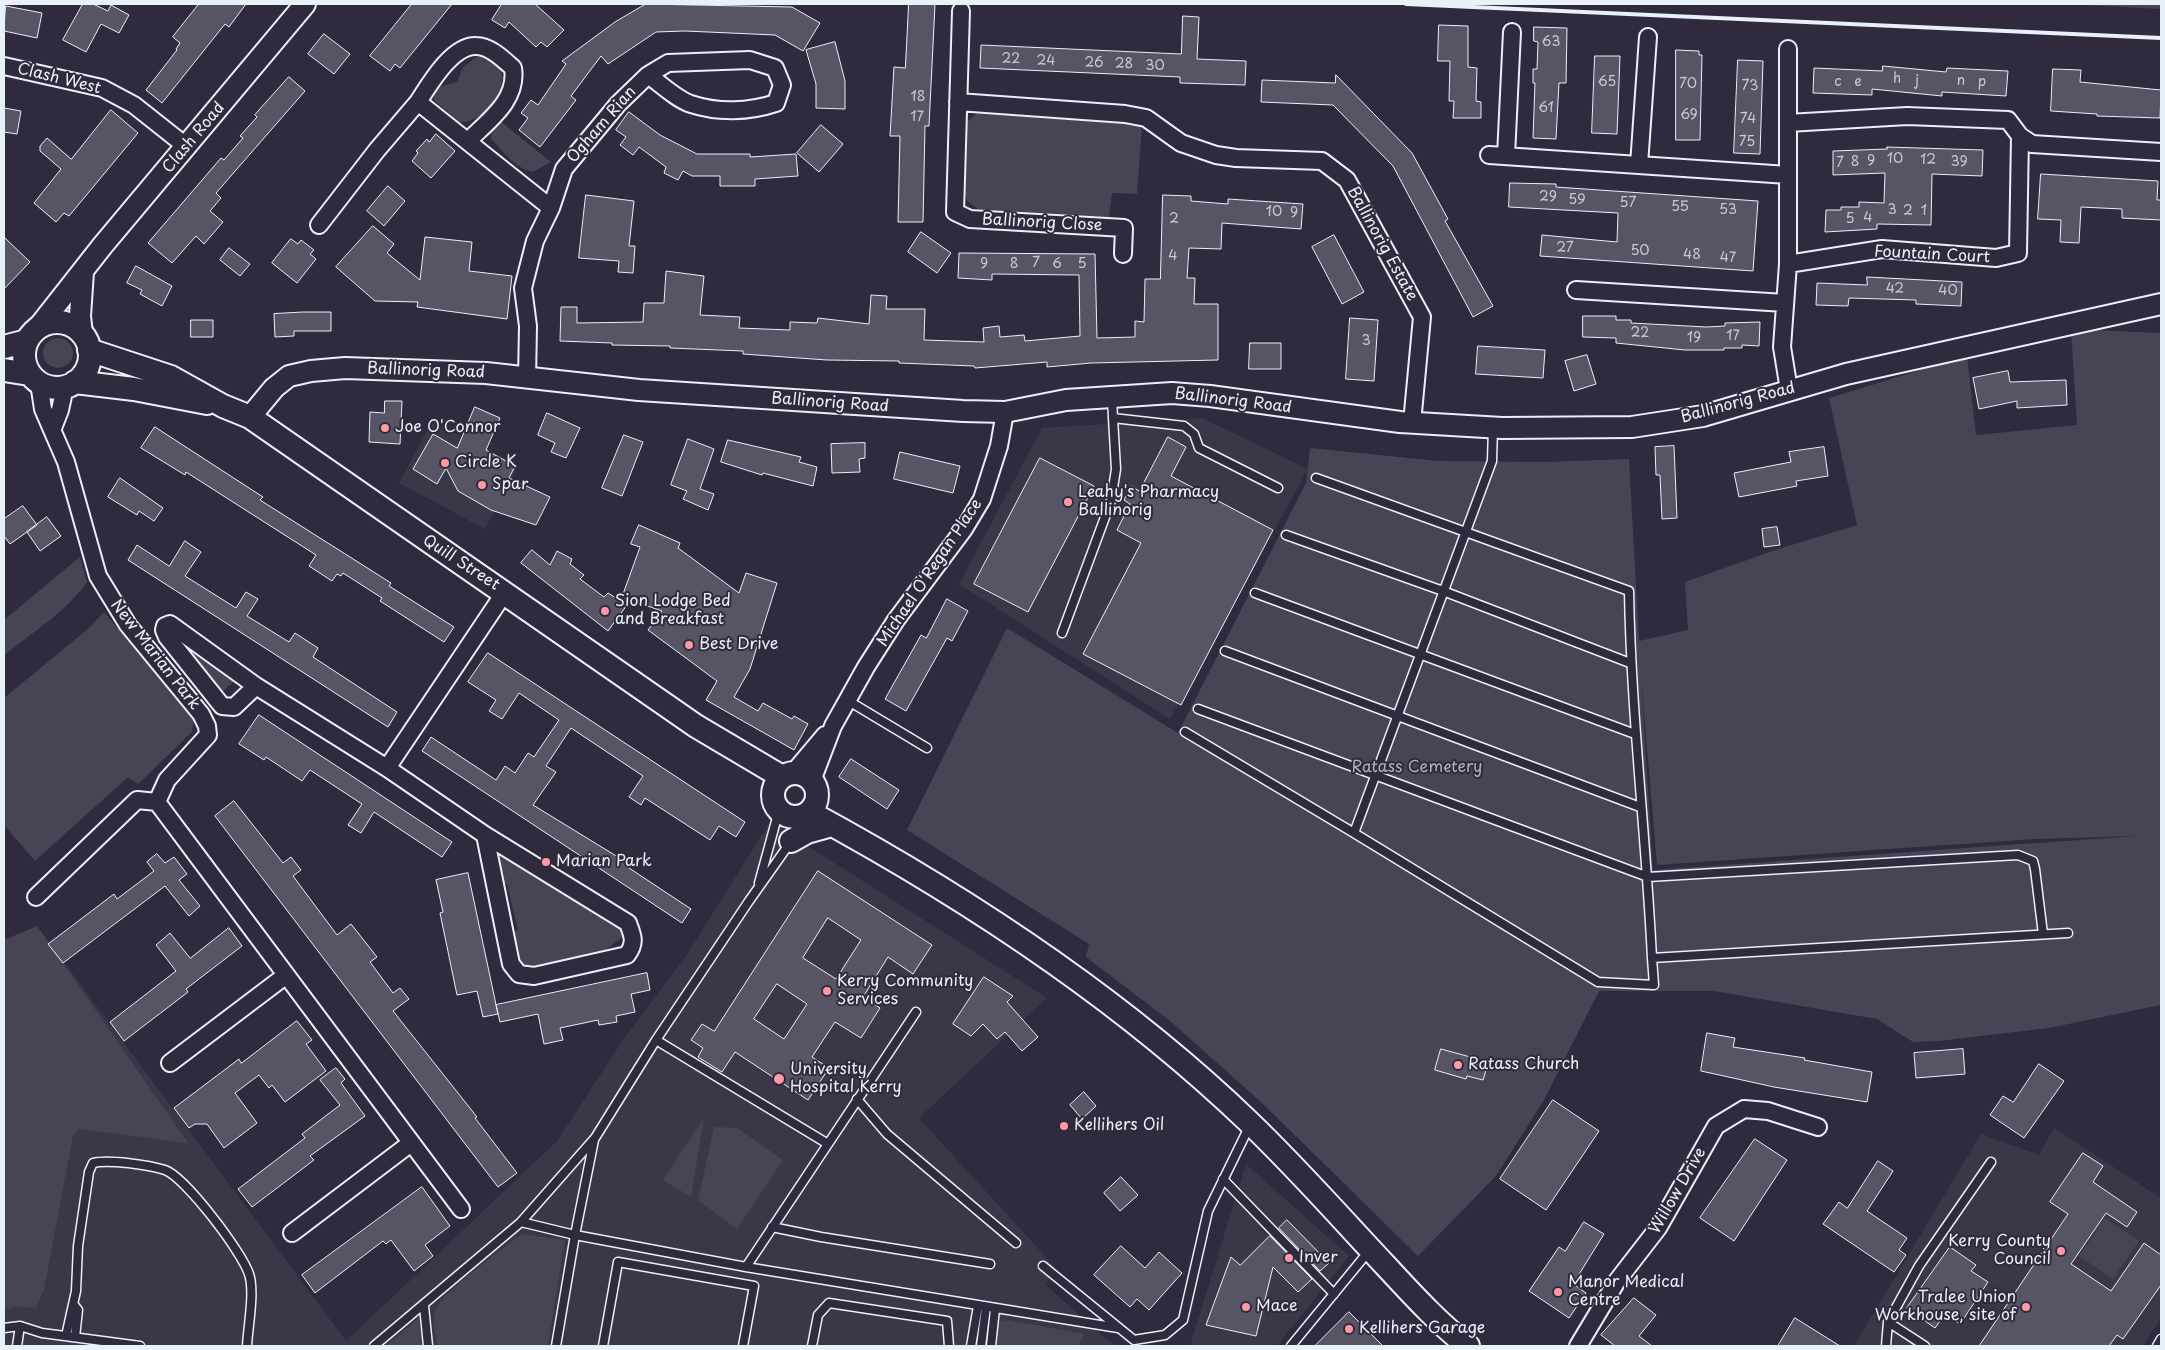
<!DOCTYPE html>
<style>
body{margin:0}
#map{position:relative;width:2165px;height:1350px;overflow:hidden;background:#2f2a3d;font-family:"Playpen Sans",sans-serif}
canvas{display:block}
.frame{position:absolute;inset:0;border:5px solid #e8f1f8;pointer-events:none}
</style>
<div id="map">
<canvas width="2165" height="1350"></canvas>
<div class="frame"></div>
</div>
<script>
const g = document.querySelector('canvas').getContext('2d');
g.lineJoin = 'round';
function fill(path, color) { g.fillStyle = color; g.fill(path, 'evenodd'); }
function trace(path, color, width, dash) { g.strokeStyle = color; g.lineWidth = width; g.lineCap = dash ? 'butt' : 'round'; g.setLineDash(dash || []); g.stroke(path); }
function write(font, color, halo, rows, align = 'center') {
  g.font = font + ' "Playpen Sans",sans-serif'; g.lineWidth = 4; g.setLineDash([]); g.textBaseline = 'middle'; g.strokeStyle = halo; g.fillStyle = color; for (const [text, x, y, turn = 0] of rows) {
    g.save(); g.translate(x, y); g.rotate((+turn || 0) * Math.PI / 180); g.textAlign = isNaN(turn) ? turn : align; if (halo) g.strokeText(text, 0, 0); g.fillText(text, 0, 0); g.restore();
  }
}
const built = new Path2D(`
 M1202 418 1308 469 1170 719 959 584 1042 428Z
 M432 421 518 466 485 529 399 483Z
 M770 822 1047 998 919 1118 1055 1267 1046 1285 1108 1341 1118 1346H4V941L37 926 346 1341 557 1141 623 1040 688 953Z
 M2054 1128 2161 1198V1318L2143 1346H1854L1981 1134 2039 1155Z
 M1246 1164 1349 1256 1277 1346H1190Z`);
const green = new Path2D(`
 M2065 4H2161V9Z
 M478 56 499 64C511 90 487 120 460 123L434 100 435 88 457 82 463 67Z
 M977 113 1142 125 1137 194 1112 193 1109 217 978 209 967 201 962 186 967 122Z
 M499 120 551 162 533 172C514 168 504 152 491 139L492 131Z
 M2071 329 2161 333V1005L2049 1028 1939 1041 1913 1042 1877 1019 1714 991H1599L1544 1100 1496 1176 1418 1256 1261 1102 1170 1021 1086 957 1089 944 907 830 1007 628 1178 733 1306 483 1310 448 1438 461 1545 462 1629 459 1639 641 1688 630 1685 582 1775 550 1857 525 1829 398 1967 356 1976 435 2077 425ZM1641 678 1657 865 2034 839 2136 836 1653 870Z
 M43 353a15 15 0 1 1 30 0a15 15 0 1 1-30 0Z
 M80 557 87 582C66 612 32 633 4 655V620Z
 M104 612 194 719 192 732 138 784 128 777 35 861 4 825V698L89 628Z
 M182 642 238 678 222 692 218 694 180 645Z
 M504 856 622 926 623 937 600 954 535 968 523 964 513 948 511 934 518 930 507 885 499 878 498 858Z
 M37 926 188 1143 79 1129 73 1136 44 1290 36 1308 12 1306V1309L4 1308V940Z
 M704 1118 691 1197 663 1180Z
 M714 1127 737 1128 783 1160 737 1229 698 1200Z
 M2105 1218 2139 1241 2113 1279 2079 1256Z
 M522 1234 565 1240 548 1346H438C435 1335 432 1323 435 1312 440 1293 504 1248 522 1234Z
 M419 1318 421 1346H386Z
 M1008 1320 1084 1334 1078 1346H996L1000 1321Z`);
const building = new Path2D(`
 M83 4H93L108 11 111 5 129 15 119 33 101 24 86 52 63 40Z
 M199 4H246L229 27 225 24 162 103 146 90 177 50 176 49 180 43 173 37Z
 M412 4H452L400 68 395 64 390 71 370 56Z
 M502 4H535L564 30 547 47 541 42 536 47 509 22 505 28 492 20Z
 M646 4 792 7 820 23 803 51 775 35 685 31 656 32 608 64 601 56 571 96 576 100 540 147 519 130 528 118 521 113 531 100 538 105 566 64 562 61 615 22Z
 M909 4H935L929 126H925L923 222H898L900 136H890L894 67 905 68Z
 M6 6 42 13 37 38 4 31Z
 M1183 16 1199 17 1197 59 1246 61 1245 85 1180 83V77L980 68 981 45 1181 54Z
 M1439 25 1468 26V67L1477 68 1476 101 1481 102V118H1453L1454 101H1449L1450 61H1438Z
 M1534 27 1567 28 1566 83H1559L1556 139 1533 138 1535 83H1533V69H1537L1538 42 1534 41Z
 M324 34 350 54 334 74 308 54Z
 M835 42 845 81V109L816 108V84L806 50Z
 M1676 50 1699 51V55H1702L1700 140H1676Z
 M1595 56H1620L1617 134 1592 133Z
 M1738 60 1763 61 1760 154 1734 153Z
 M1883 66 1946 72 1947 68 2008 71 2006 96 1942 92V96L1872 89V95L1813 93 1814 68 1882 71Z
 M2053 69 2081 70 2080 82 2161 90 2160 118 2097 116V114L2051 111Z
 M1336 75 1412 153 1448 219 1445 221 1493 306 1473 317 1393 166 1333 105 1261 102 1262 80 1335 83Z
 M289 77 305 91 216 193 221 198 210 211 223 222 204 244 196 236 172 263 148 243 221 158 224 160 243 138 240 136 257 117 255 115Z
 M4 108 21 111 17 134 4 132Z
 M111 110 138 133 69 216 64 213 56 222 34 203 61 169 40 151V146L47 138 71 159Z
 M629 112 660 135 697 154H750V157L796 154 798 176 755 179V186H720V176H692L683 171 678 180 664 173 666 167 639 147 633 155 620 145 626 137 616 130Z
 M821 125 843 144 819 172 797 153Z
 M436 134 455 151 431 178 412 161 418 153 416 151 427 139 429 142Z
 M1887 147 1983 150 1982 176 1932 174 1931 225 1877 224V229L1825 232 1826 210H1841V207H1859V202L1884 203 1885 173 1833 175V151L1887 149Z
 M2041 174 2158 181 2157 200H2161V220L2122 218V209L2081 207 2079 243 2060 242 2061 220 2038 219Z
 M1510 183 1556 184V187L1758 201 1753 271 1540 256 1542 235 1617 242 1618 213 1509 207Z
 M388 186 405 201 384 226 367 211Z
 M586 195 634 201 629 246H635L633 273 618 272 619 261 579 258Z
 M1163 195 1191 196V201L1228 204V199L1303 204 1301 229 1222 223 1221 249 1189 248 1187 278H1195L1194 304H1218V360L1091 363 1047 367V362L975 368 974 366 899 363V361L827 360 743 354V351L670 348V346L612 345V343L560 341 561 307H577V323L643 322 644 303H664L666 271 704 276 700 315 740 317 739 328 790 330V322L817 323 818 318 869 324 871 295 887 296 886 309H925L924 340 984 342 983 328 999 326 1000 337 1024 335 1025 341 1080 336 1079 275 992 274V280L958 278 959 253 1095 254 1097 338 1135 337V321L1144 322 1145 279H1160Z
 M373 226 394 244 387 253 420 280 425 237 472 242 469 271 512 276 507 319 417 307 418 302 375 301 336 267Z
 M921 232 951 253 937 273 908 252Z
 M1334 235 1364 292 1342 304 1312 247Z
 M4 237 30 262 4 289Z
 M291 239 298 244 301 240 314 250 310 254 316 259 297 283 272 263Z
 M229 248 250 264 240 276 220 260Z
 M136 266 172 286 162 306 140 294 142 290 127 283Z
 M1867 277 1962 282 1961 306 1916 304V300L1849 298 1848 306 1816 305 1817 283 1867 285Z
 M303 312H331V331H294V336L275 337 274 314Z
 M1583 316H1616V320H1631V323L1707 327 1725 326V323L1760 322 1759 346 1742 345V348H1724V350H1685L1616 343V338L1583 337Z
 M1350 318 1378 320 1374 381 1346 379Z
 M191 320H213V337H191Z
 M1250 343H1281V369H1249Z
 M1478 346 1545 350 1543 378 1476 374Z
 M1587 355 1596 384 1574 391 1565 361Z
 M2008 371 2010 382 2066 380 2067 405 2017 408V401L1979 409 1973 378Z
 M385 401H402L400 444 369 442 370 412 384 413Z
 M475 407 500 418 486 450 515 466 509 478 550 497 536 525 491 510 458 491 446 468 437 484 413 469 433 434 457 448Z
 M547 413 580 428 566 458 551 452 555 443 538 435Z
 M155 427 263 497 260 500 391 583 389 586 454 627 444 642 380 601 382 598 343 573 341 576 337 574 332 581 309 566 316 555 186 472 185 475 141 448Z
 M624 435 643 442 622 496 602 488Z
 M1168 437 1186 447 1171 476 1273 530 1181 705 1083 654 1141 543 1117 530 1130 504 1124 500 1131 486 1139 491Z
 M688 439 714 449 700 489 714 494 708 510 683 499 687 491 671 485Z
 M728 440 801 457 799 462 817 467 813 486 763 473 762 475 721 462Z
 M865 443V458L859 459 860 472 832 473 831 444Z
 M1674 446 1677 518 1662 519 1660 475H1656L1655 447Z
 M1824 447 1828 476 1796 481 1797 486 1739 497 1734 473 1791 462 1789 452Z
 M900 452 960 466 953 493 894 479Z
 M1040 458 1094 486 1028 612 974 584Z
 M120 478 163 508 154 521 139 511 137 515 108 497Z
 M23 506 37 525 10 544 4 536V519Z
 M47 517 61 536 40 551 27 532Z
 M639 525 680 543 678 548 739 593 746 573 777 583 750 669 734 697 758 711 763 703 792 719 794 716 808 724 794 750 706 700 717 681 648 630 662 611 622 597 640 547 631 544Z
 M1777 527 1780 545 1764 547 1762 529Z
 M185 541 201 552 185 576 236 608 246 592 258 599 247 616 289 642 295 633 318 648 313 657 397 712 388 727 128 560 137 545 169 566Z
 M532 550 550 565 557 551 572 559 570 564 584 575 580 579 604 597 608 593 627 605 608 631 521 563Z
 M947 599 968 611 952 641 947 638 906 711 885 699 921 635 926 638Z
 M488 653 745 822 736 837 719 826 710 840 645 798 641 805 629 797 643 776 571 728 546 766 556 772 533 805 626 862 627 864 626 866 691 909 682 923 422 751 431 737 496 780 505 766 515 773 528 753 534 757 559 720 519 693 502 719 489 711 496 700 468 682Z
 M259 715 452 842 442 857 374 812 361 833 348 825 362 804 310 770 302 781 266 757 264 760 239 744Z
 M851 759 899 790 887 809 839 777Z
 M234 801 283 863 291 857 301 870 293 876 337 935 351 924 377 957 370 962 393 993 400 988 409 999 393 1011 477 1117 475 1118 517 1173 498 1187 215 816Z
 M157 854 165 863 174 857 187 874 179 880 200 906 189 916 165 886 63 963 48 944 114 894 117 899 154 871 147 862Z
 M818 871 932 945 913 974 888 957 863 997 880 1008 861 1038 835 1022 812 1057 829 1068 808 1100 735 1052 722 1072 698 1057 703 1048 691 1040 702 1024 714 1031ZM828 918 861 940 836 979 803 958ZM777 984 807 1004 784 1039 754 1019Z
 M468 873 498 1014 483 1017 477 991 457 995 440 913 443 912 436 880Z
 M229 928 242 946 186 989 188 992 124 1041 110 1022 176 971 156 945 170 933 190 958Z
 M647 973 650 990 631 994 635 1012 616 1016 617 1022 599 1025 598 1020 560 1028 563 1040 544 1044 538 1014 500 1022 496 1005Z
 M984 977 1013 996 1007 1002 1038 1037 1022 1051 1005 1032 997 1039 983 1024 971 1036 953 1024Z
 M297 1021 312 1040 306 1044 326 1071 285 1102 272 1085 269 1088 259 1075 235 1093 257 1123 224 1148 207 1124H195L189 1128 174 1108 239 1059 241 1063Z
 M1707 1033 1735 1038 1733 1047 1805 1058 1804 1060 1872 1072 1867 1102 1774 1087 1701 1071Z
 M1441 1049 1474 1058 1472 1063 1487 1067 1483 1080 1467 1076 1466 1079 1435 1070Z
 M1963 1049 1965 1074 1916 1078 1914 1053Z
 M2039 1064 2064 1081 2024 1138 1990 1115 2003 1096 2013 1102Z
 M336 1068 345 1079 341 1083 365 1116 310 1156 314 1160 252 1207 238 1189 305 1138 302 1134 340 1105 320 1080Z
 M1084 1092 1096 1106 1082 1119 1070 1105Z
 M1553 1100 1599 1131 1546 1210 1500 1179Z
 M1755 1139 1787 1160 1734 1241 1700 1218Z
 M2083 1153 2103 1166 2093 1182 2137 1212 2127 1227 2106 1213 2071 1264 2111 1291 2144 1243 2161 1255V1285L2123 1339 2117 1335 2109 1346H1979L2068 1214 2050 1202Z
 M1878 1161 1893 1171 1867 1211 1907 1238 1899 1250 1906 1255 1894 1272 1823 1224 1839 1202 1847 1208Z
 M1121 1177 1138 1195 1120 1211 1104 1193Z
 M422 1187 450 1226 425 1245 433 1256 414 1271 391 1240 386 1244 383 1241 315 1293 302 1275Z
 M1287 1220 1329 1263 1320 1271 1279 1228Z
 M1584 1222 1604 1234 1573 1284 1586 1293 1569 1318 1529 1291 1559 1247 1565 1251Z
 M1270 1236 1312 1279 1298 1292 1273 1267 1256 1336 1206 1325 1231 1257 1240 1265Z
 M1121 1246 1145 1268 1159 1252 1182 1273 1149 1310 1137 1299 1130 1307 1094 1275Z
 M1950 1247 1976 1265 1971 1271 1988 1282 1960 1324 1945 1314 1935 1328 1907 1308Z
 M1634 1298 1656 1315 1639 1336 1652 1346H1615L1601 1335Z
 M1349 1312 1383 1346H1315Z
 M1795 1318 1840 1346H1778Z`);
const service = new Path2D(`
 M1112 398 1113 418 1184 426 1194 434 1199 448 1278 488
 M1493 428 1492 461 1354 833 1598 982 1654 985 1652 958 2068 933
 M1316 478 1629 591C1631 713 1646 835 1652 958
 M1286 535 1443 591 1630 663
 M1255 593 1635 734
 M1062 633 1111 501 1116 469 1113 418
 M1225 651 1640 807
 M847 700 927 748
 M1198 709 1648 877 2018 855 2033 861 2035 869 2043 934
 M1185 732 1354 833
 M759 883 779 810
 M656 1040 828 1144 746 1267
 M857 1099 887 1134 1016 1243
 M828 1144 916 1012
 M1223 1179 1334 1294
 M521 1222 575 1235 746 1267 1118 1328
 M772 1227 821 1237 990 1264
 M1043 1266 1134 1340 1165 1335 1183 1320 1208 1211 1250 1125
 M74 1305 78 1310 75 1337
 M424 1306 428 1346
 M1888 1322 1925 1346
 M4 1328 20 1326 42 1333 140 1346
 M66 1336 76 1291 78 1246 89 1172 93 1163C108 1159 149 1165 165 1170 185 1177 242 1252 249 1274 255 1292 248 1326 247 1346
 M17 1346 20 1326
 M374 1346 521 1222 595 1138 656 1040 749 901 790 843
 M556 1346 575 1235 594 1140
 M603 1346 618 1262 754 1286 743 1346
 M812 1346 818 1315 829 1303 947 1321 949 1346
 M971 1346 978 1306
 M981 1346 986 1307
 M991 1346 995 1309
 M1291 1346 1369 1251
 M1886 1346 1888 1322 1919 1266 1991 1162
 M2157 1346 2161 1339`);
const minor = new Path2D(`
 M961 11 955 212 970 219 1124 228 1123 254
 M1788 49V264L1782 347 1789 390
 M4 66 102 88 134 105 187 147
 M418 102C429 85 452 45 476 46 490 46 503 59 513 68 518 100 489 120 468 141
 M958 102 1125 114 1146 118 1181 143 1216 155 1236 158 1322 161 1347 180 1422 317 1412 423
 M1788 123 1907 116 2008 120 2020 136 2032 144 2161 152
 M1489 155 1788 175
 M1506 156 1512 32
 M1639 165 1648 37
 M319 225 377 150 418 102 551 208
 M1788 264 1882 249 1996 258 2018 253 2020 136
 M1576 290 1785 303
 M527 379 528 326 523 288 535 241 551 208 564 169 618 104 648 75 668 63 750 60 775 68 782 85 776 103C749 112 718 113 691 104 676 99 661 84 648 75
 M53 428 60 410 65 387
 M256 686 234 707 222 706 167 637 164 630 165 626 170 624 256 686 387 768 485 835 628 923C633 936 636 943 627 955L534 976 519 974 511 964 485 835
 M387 768 505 592
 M793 773 825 735
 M812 781 833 726 866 667 896 620 964 529 982 499 999 446 1005 412
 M157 802 461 1209
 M36 897 137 800 157 802 167 780 208 735 207 726 201 714 128 625 98 576 66 462 43 409 39 383
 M170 1063 285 976
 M292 1233 411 1143
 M1578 1346 1617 1281 1658 1228 1716 1126 1744 1109 1768 1111 1818 1127`);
const tertiary = new Path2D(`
 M37 329 103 245 305 4
 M82 334 80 316 83 272
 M250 417 274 388 289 376 311 371 345 368 486 373 639 390 963 411 1005 412 1066 400 1172 393 1210 396 1400 422 1502 428 1632 427 1703 416 1846 374 2161 304`);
const secondary = new Path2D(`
 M24 355a33 33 0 1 1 66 0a33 33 0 1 1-66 0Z
 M4 347 27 341
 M89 350 171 377 223 406 250 417 696 726 782 777
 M4 370 29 374
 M75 382 134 389 207 403
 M773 795a22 22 0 1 1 44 0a22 22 0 1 1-44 0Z
 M809 812C966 897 1120 998 1249 1122 1297 1168 1340 1217 1385 1265 1411 1293 1437 1322 1468 1346
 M791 841 807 832 832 825`);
const rail = new Path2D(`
 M1406 4 2161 38`);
const markers = [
 [385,428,5,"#ff9aa2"],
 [445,463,5,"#ff9aa2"],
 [482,485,5,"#ff9aa2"],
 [1068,502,5,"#ff9aa2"],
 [605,611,5,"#ff9aa2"],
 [689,645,5,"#ff9aa2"],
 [546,862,5,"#ff9aa2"],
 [827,991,5,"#ff9aa2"],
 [1458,1065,5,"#ff9aa2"],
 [779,1079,6,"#ff9aa2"],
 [1064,1126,5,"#ff9aa2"],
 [2061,1251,5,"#ff9aa2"],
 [1289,1258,5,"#ff9aa2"],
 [1558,1292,5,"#ff9aa2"],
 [1246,1307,5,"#ff9aa2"],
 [2026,1307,5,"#ff9aa2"],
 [1349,1329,5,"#ff9aa2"]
];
const numberNames = [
 ["63",1551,42],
 ["22",1011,59],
 ["24",1046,61],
 ["26",1094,63],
 ["28",1124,64],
 ["30",1155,66],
 ["h",1897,79],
 ["j",1917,81],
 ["n",1961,81],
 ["65",1607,82],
 ["c",1838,82],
 ["e",1858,82],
 ["p",1982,82],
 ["70",1688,84],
 ["73",1750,86],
 ["18",918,97],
 ["61",1546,108],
 ["69",1689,115],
 ["17",917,117],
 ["74",1748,119],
 ["75",1747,142],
 ["10",1895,159],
 ["12",1928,160],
 ["9",1871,161],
 ["8",1855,162],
 ["39",1959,162],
 ["7",1840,163],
 ["29",1548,197],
 ["59",1577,200],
 ["57",1628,203],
 ["55",1680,207],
 ["53",1728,210],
 ["3",1892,210],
 ["2",1908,211],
 ["1",1924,211],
 ["10",1274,212],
 ["9",1294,213],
 ["4",1868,218],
 ["2",1174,219],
 ["5",1850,219],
 ["27",1565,248],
 ["50",1640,251],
 ["48",1692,255],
 ["4",1173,256],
 ["47",1728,258],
 ["7",1036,263],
 ["9",984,264],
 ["8",1014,264],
 ["6",1057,264],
 ["5",1082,264],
 ["42",1895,289],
 ["40",1948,291],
 ["22",1640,333],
 ["17",1733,336],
 ["19",1694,338],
 ["3",1366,341]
];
const streetNames = [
 ["Clash West",59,79,14],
 ["Ogham Rian",602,125,-49],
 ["Clash Road",194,138,-50],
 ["Ballinorig Close",1042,223,3],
 ["Ballinorig Estate",1382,244,61],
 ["Fountain Court",1932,255,3],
 ["Ballinorig Road",426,371,2],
 ["Ballinorig Road",1233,401,7],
 ["Ballinorig Road",830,403,4],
 ["Ballinorig Road",1738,403,-15],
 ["Quill Street",461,563,33],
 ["Michael O'Regan Place",930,573,-56],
 ["New Marian Park",155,655,52],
 ["Willow Drive",1678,1191,-60]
];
const poiNames = [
 ["Joe O'Connor",395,428],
 ["Circle K",455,463],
 ["Spar",492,485],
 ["Leahy's Pharmacy",1078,493],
 ["Ballinorig",1078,511],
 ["Sion Lodge Bed",615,602],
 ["and Breakfast",615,620],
 ["Best Drive",699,645],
 ["Marian Park",556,862],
 ["Kerry Community",837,982],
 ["Services",837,1000],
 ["Ratass Church",1468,1065],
 ["University",790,1070],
 ["Hospital Kerry",790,1088],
 ["Kellihers Oil",1074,1126],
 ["Kerry County",2051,1242,"right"],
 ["Council",2051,1260,"right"],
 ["Inver",1299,1258],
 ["Manor Medical",1568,1283],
 ["Centre",1568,1301],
 ["Tralee Union",2016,1298,"right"],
 ["Workhouse, site of",2016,1316,"right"],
 ["Mace",1256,1307],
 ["Kellihers Garage",1359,1329]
];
const parkNames = [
 ["Ratass Cemetery",1417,768]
];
fill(built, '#3b3749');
fill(green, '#464455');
fill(building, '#575565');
trace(building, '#e8f1f8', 1);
trace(service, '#e8f1f8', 11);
trace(minor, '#e8f1f8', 20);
trace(tertiary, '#e8f1f8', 24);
trace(secondary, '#e8f1f8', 26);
trace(service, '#2f2a3d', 8);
trace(minor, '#2f2a3d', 16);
trace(tertiary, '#2f2a3d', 20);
trace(secondary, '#2f2a3d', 22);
trace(rail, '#e8f1f8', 4);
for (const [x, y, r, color] of markers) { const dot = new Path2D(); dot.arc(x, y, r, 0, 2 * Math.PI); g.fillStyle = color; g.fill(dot); trace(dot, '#2f2a3d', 2); }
write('14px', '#c4cad3', null, numberNames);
write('16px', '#e8f1f8', '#2f2a3d', streetNames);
write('16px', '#e8f1f8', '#2f2a3d', poiNames, 'left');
write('16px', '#afb4bf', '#2f2a3d', parkNames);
</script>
